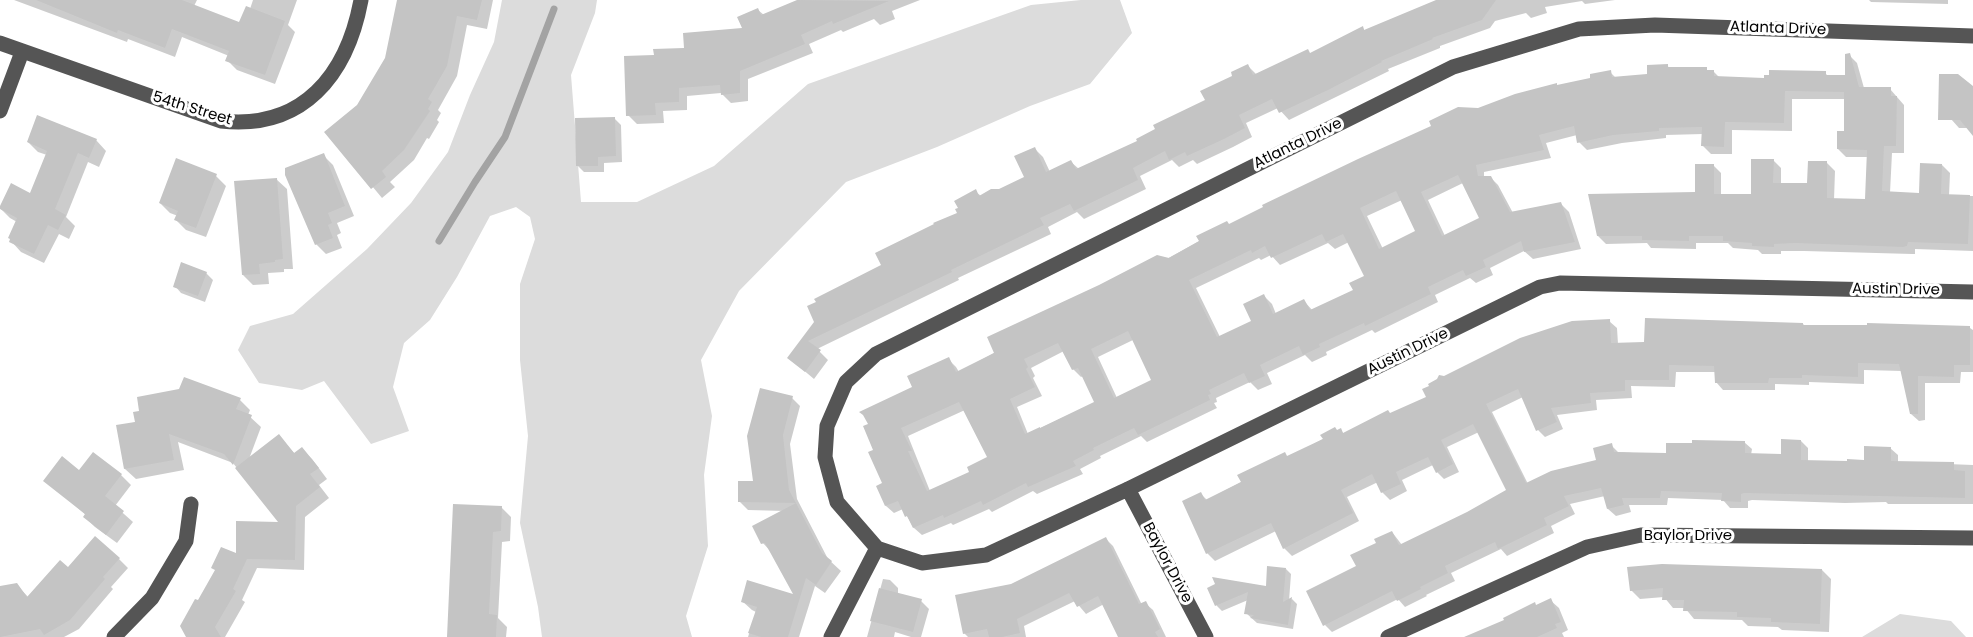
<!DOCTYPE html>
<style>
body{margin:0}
canvas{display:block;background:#fff}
</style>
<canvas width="1973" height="637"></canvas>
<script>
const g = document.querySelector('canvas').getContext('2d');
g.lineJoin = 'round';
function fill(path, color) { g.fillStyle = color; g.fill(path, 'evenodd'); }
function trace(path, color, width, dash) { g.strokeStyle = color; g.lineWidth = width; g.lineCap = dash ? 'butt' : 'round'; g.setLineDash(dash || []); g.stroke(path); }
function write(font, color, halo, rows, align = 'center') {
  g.font = font + ' Poppins,sans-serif'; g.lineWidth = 6; g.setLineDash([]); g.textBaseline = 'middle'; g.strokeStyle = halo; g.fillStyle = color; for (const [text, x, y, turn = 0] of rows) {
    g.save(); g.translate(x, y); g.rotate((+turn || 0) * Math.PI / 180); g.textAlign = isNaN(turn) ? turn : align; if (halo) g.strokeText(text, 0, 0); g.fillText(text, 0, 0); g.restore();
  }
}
const green = new Path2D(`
 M502 0H597L595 13 571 75 581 202H637L714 166 808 84 1031 5 1081 0H1120L1132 33 1090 84 1030 106 937 147 846 182 739 291 701 360 712 416 704 475 708 546 686 616 692 637H542L538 607 520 523 528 436 520 360V284L535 239 530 217 516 207 490 216 457 277 430 320 404 343 393 387 409 431 371 444 324 381 302 390 259 383 238 350 250 326 293 314 367 249 411 203 448 152 470 95 494 42Z
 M1900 614 1951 621 1966 637H1862Z`);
const shadow = new Path2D(`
 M14 0H197L194 6 240 24 250 9 253 0H297L288 25 295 32 275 84 237 70 227 60 229 56 182 37 175 57 128 39 127 42Z
 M399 0H493L487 29 467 25 457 76 438 110 441 113 437 120 439 122 429 139 427 138 414 160 390 182 395 187 382 198 327 132 358 106 387 58Z
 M799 0H920L892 11 895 19 880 25 874 19 843 32 841 30 809 44 813 53 748 79V101L731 103 721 93 687 96V110L663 111 664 123 637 124 628 115 655 56 686 49 744 29 758 10 764 15Z
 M1438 0H1615L1585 4 1582 1 1545 7 1547 13 1531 18 1526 13 1495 21 1490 28 1440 46V48L1388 69 1389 71 1289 120 1278 108 1246 123 1252 137 1233 147 1197 164 1193 160 1179 167 1172 160 1140 176 1146 189 1084 219 1077 212 1048 227 1051 234 958 278 959 280 817 349 828 360 814 379 789 358 883 266 959 213 975 191 981 196 1000 191 1026 178 1034 148 1043 157 1050 172 1071 162 1079 169 1139 142 1207 100 1248 66 1256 74 1311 54 1363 28 1365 31Z
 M1869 0H1948V4L1871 2Z
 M1849 55 1857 63 1864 88 1890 89 1904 105V153H1892L1890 193 1920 194 1942 165 1950 173 1949 196H1973V251L1915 249V254H1912L1804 251H1781V254H1762L1758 250 1733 248 1728 243H1696V249L1651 248 1647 243 1606 244 1598 236 1696 193 1713 165 1721 173V195L1752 196 1773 160 1781 168V184L1809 185 1827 163 1835 171 1834 200 1867 201 1868 157H1846L1838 149 1845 132 1846 99H1792V131L1732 130V154H1711L1703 146V134L1666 135V138L1622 143 1587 150 1579 142 1577 135 1546 143 1551 158 1484 172V177H1490L1498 185 1513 213 1561 204 1569 212 1581 249 1533 259 1524 251 1490 268 1493 275 1476 283 1470 278 1435 295 1438 302 1375 333 1372 330 1326 352 1327 355 1312 362 1305 355 1267 373 1272 384 1258 390 1250 382 1216 398 1217 402 1214 403 1217 408 1147 442 1141 436 1100 456 1101 458 1080 469 1083 474 1037 494 1033 491 992 512 989 509 953 525 951 523 922 535 914 528 903 509 894 513 886 506 878 487 884 484 875 450 914 387 948 359 956 367 959 372 1229 225 1478 109 1558 87 1592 80 1610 72 1616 78 1649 75 1667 65 1670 69H1706L1709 72H1714L1720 78 1765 80 1825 73 1829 77H1846ZM1463 183 1481 218 1445 236 1428 200ZM1402 200 1417 232 1383 249 1367 216ZM1349 242 1366 276 1355 291 1313 311 1304 301 1276 314 1272 304 1264 296 1253 322 1220 337 1196 288 1259 258 1261 260 1271 255 1280 265 1328 243 1335 249ZM1133 340 1153 380 1117 398 1098 357ZM1064 351 1073 369 1081 377 1083 376 1096 402 1028 434 1017 407 1042 396 1033 378 1035 376 1031 368ZM965 410 989 458 972 473 930 491 908 436Z
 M1973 88V134L1968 128H1959L1951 119Z
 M614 118 621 125 622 162 604 163V172H584L578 166Z
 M96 140 106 151 99 167 88 162 66 217 75 226 69 239 59 234 44 263 21 252 11 241 17 222 10 218 0 208 31 195 47 155 38 152 28 142Z
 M323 155 333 165 354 216 337 223 341 233 337 235 342 248 326 254 316 244Z
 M216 176 226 186 206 237 186 230 176 220 178 216 170 213 160 203Z
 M276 179 287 189 293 269H284V272L268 273 269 284 253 285 243 275Z
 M206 273 213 280 205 302 181 293 175 286Z
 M1609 321 1617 328 1618 344 1646 343 1803 324 1805 326 1868 325 1970 328 1973 330V372H1961L1960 383H1925V420L1919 421 1911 414 1902 371 1864 370V384L1809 382V385L1775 384V390H1723L1716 382V372H1676L1675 387 1631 386 1632 398 1596 400 1597 410 1557 415 1563 429 1545 437 1538 430 1523 397 1492 412 1528 484 1598 461 1611 445 1618 452 1667 455 1744 442 1752 449 1751 455H1782L1801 441 1808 448V462L1866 461 1890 448 1898 455V462L1973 465V504H1888L1886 502 1845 503 1752 500 1748 501V508H1730L1723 500 1668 498 1667 505H1629L1631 512 1616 516 1608 509 1605 496 1570 504 1575 514 1551 526 1554 533 1507 556 1501 549 1451 573 1455 581 1426 595 1427 596 1405 607 1398 599 1332 632 1325 625 1358 567 1378 544 1392 532 1402 545 1467 514 1508 491 1479 432 1447 447 1459 472 1444 479 1437 472 1433 465 1402 480 1407 491 1390 500 1382 492 1378 482 1347 497 1359 521 1292 556 1284 548 1276 531 1215 561 1207 553 1184 502 1201 494 1207 500 1340 430 1344 434 1428 397 1445 378Z
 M792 398 800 406 790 444 797 499 828 559 841 571 825 593 815 586 799 637H748L756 612 752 610 742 601 796 597 772 553 763 543 785 511 748 510 740 502 754 482Z
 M240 400 250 410 248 415 261 427 249 459 279 436 295 454 302 449 312 459 327 479 319 485 329 498 305 517 304 570 257 568 242 600 245 602 225 637H187L198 602 237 555 281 524 233 463 178 442 184 470 136 479 125 469 118 426Z
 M79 472 121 475 131 485 115 506 133 522 117 543 95 527 85 517 86 515 45 480Z
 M501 507 511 517 510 541 502 542 498 618 507 627 506 637H448Z
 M1106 539 1113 546 1142 605 1145 603 1153 610 1166 637H1120L1104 604 1086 614 1075 601 1024 626 1026 637H968L964 633 1011 585Z
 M119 559 128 568 111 587 113 589 79 629 64 637H0V587L16 584 29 598 68 569Z
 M1286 569 1291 574 1289 601 1292 599 1297 604 1293 629 1257 623 1246 613 1248 600 1222 611 1217 606 1209 588 1267 587Z
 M1822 570 1831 579 1829 632 1782 630 1778 627 1748 626 1742 620 1694 619 1685 608H1673L1664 597 1640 599 1631 590Z
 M883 579 890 580 898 588V595L921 601 929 609 921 637H911L895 632 894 637H867Z
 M1550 600 1559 608 1568 630 1562 633 1564 637H1472Z`);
const stream = new Path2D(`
 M439 241 475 182 505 137 554 9`);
const building = new Path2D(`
 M36 0H182L239 22 246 6 285 21 265 75 225 61 229 51 172 29 165 48 118 30 117 33Z
 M397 0H482L477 20 457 16 447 66 428 99 432 102 428 109 430 111 404 150 382 171 386 177 371 189 324 132 357 105 385 58Z
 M797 0 889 1 833 24 832 21 801 35 805 44 740 71V93L721 95 720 85 679 88V102L655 103 656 115 626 116 624 56 654 55 653 49 684 48 683 33 742 28 737 17 758 8 761 15Z
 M1436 0H1496L1482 20 1432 38 1433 39 1381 61 1382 62 1328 90 1279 113 1272 99 1239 115 1245 128 1224 139 1187 156 1185 152 1169 160 1165 151 1133 168 1138 180 1074 211 1070 204 1040 218 1044 225 951 270 952 272 808 341 821 350 805 372 787 358 814 322 807 306 816 302 814 299 881 265 875 253 934 224 933 223 957 213 955 209 958 208 954 201 976 189 979 196 991 189H999L1024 177 1014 156 1035 147 1046 172 1071 160 1076 169 1137 141 1136 139 1155 129 1153 125 1205 100 1200 91 1232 76 1231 72 1248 64 1253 75 1308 49 1310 53 1363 26 1364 30Z
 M1850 53 1859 87H1891V96H1897L1896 146H1884L1882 191 1919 193 1920 163 1942 164 1941 194 1970 195 1968 244 1908 242 1907 246 1903 247 1795 243 1774 244V247L1752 246V243L1723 241V236H1689V241L1642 240V236H1597L1588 194 1695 192V164H1714V194H1751V159H1774L1773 183H1807L1808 161H1827V198L1865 199 1867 150 1837 149V131H1844V92L1785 91 1784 123 1725 122 1724 147 1701 146 1702 127 1659 128V131L1613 135 1577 143 1574 126 1539 135 1544 150 1476 165 1478 176H1491L1510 212 1561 202 1575 242 1524 252 1521 241 1483 260 1486 267 1466 276 1463 270 1428 287 1431 294 1365 326 1364 323 1319 344 1320 347 1303 355 1299 346 1260 365 1265 376 1249 383 1244 373 1209 390 1211 394 1208 395 1210 400 1138 435 1134 428 1093 448 1094 450 1073 461 1076 466 1028 487 1026 483 983 505 981 501 944 518 943 515 913 528 907 516 905 517 898 501 885 506 876 486 882 483 868 452 873 450 863 426 868 424 863 415 859 412 912 387 907 376 949 357 956 372 994 353 987 337 1099 285 1157 255 1169 258 1199 241 1196 236 1227 221 1229 224 1263 207 1262 205 1358 159 1431 126 1429 121 1458 107 1478 108 1515 94 1557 83V85L1590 78V74L1611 70 1612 77 1647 74V65L1668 64V67H1707V70H1714V76L1764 78V75H1769V70L1826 71V75H1845V54ZM1458 175 1479 218 1442 236 1421 192ZM1396 191 1415 231 1379 249 1360 208ZM1322 234 1326 242 1343 234 1364 276 1349 283 1353 290 1310 310 1304 299 1273 314 1264 294 1243 304 1251 321 1217 337 1189 280 1251 250 1252 253 1265 246 1271 258ZM1128 331 1151 380 1114 398 1091 349ZM1058 343 1072 370 1078 368 1094 402 1040 428V427L1025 434 1010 399 1035 387 1026 369 1028 367 1024 359ZM959 402 987 457 967 467 969 472 927 491 908 451H912L901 428Z
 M1939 74H1958L1973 86V136L1960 120H1938Z
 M37 115 97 139 89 158 78 153 55 209 66 215 58 230 48 225 34 254 9 242 10 239 8 238 17 218 0 209V206L11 183 30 193 47 151 27 142Z
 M615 117 616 156 598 157V166H576L575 118Z
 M324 153 345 206 328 213 332 223 328 225 333 238 315 245 285 175V168Z
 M176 158 217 174 196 228 174 220 178 211 159 203Z
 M277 178 283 259 275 260V262L259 264 260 274 242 275 234 181Z
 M181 262 207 272 198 296 173 287Z
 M1645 318 1803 323V325H1867V323L1970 326V365H1954V377L1918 376V414H1910L1899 364 1858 363V377L1802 375V378H1769L1768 383H1715L1714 366 1669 365V380H1625V391L1590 393 1591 403 1551 408 1557 422 1536 431 1518 389 1486 404 1526 483 1551 471 1596 460 1593 448 1612 443 1614 452 1666 453V443H1692V440L1745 441V453L1781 454V439L1801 440V460L1847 461V459L1864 460V446L1891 447V461L1954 462V470L1965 471V498L1744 493 1741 494V502L1721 501 1722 493 1661 491 1660 498H1622L1624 505 1607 509 1601 488 1564 496 1569 506 1544 518 1547 525 1498 549 1495 542 1445 566 1448 573 1420 587 1421 589 1397 601 1392 591 1323 626 1306 591 1356 566 1350 555 1376 543 1374 539 1392 531 1399 545 1467 512 1506 490 1473 424 1441 440 1453 464 1436 473 1428 457 1396 472 1401 484 1381 493 1372 474 1341 490 1353 513 1283 549 1271 523 1206 554 1182 501 1201 492 1205 500 1241 482 1237 475 1285 452 1287 456 1323 439 1320 435 1335 427 1337 430 1341 428 1343 433 1388 410 1390 413 1426 397 1422 389 1429 386 1428 384 1437 379 1439 375 1444 376 1520 338 1572 321 1610 319 1611 343 1644 342Z
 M184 377 241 398 236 409 252 415 233 465 224 454 169 434 174 460 124 469 116 425 135 422 133 412 139 411 137 397 179 389Z
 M760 388 793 396 783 435 789 490 796 503 738 502V481H753L747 436Z
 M279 434 294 453 302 447 319 468 310 474 320 487 296 506 295 560 247 559 233 589 236 591 215 627 221 637H186L180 626 195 599 198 600 215 570 211 568 221 547 236 553V521L278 522 235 468Z
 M93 452 122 474 105 496 124 511 106 535 83 517 85 514 43 481 62 456 79 470Z
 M796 503 822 553 832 561 816 585 806 578 788 637H761L748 633 757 607 741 602 747 580 793 594 765 543 761 544 752 526Z
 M453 504 502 506 501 531 493 532 489 614 497 615 496 637H447Z
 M95 536 120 558 103 577 105 579 70 620 44 635 40 629 0 637V586L17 583 27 597 60 560 68 567Z
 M1106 537 1139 604 1146 601 1160 629 1155 632 1158 637H1118L1098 596 1077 607 1069 593 1017 619 1020 633 1002 637H989L987 629 963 634 955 595 1011 584Z
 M1662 564 1822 569 1820 624 1771 622V618L1737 617V612L1683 611 1684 600H1662L1663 588 1630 591 1627 567Z
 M1267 566 1286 568 1283 602 1292 597 1288 625 1250 618 1254 615 1244 614 1248 592 1215 606 1207 588 1215 584 1212 577 1266 586Z
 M879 588 922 599 913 632 870 621Z
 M1551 598 1561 622 1555 624 1557 628 1537 637H1464L1504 620 1503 618 1535 602 1536 605Z`);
const minor = new Path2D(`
 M0 43 221 121C303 130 347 75 361 0
 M0 111 22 52
 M1128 489 1206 637
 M877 548 837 502 825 457 827 426 846 382 876 354 1453 67 1579 29 1655 25 1973 36
 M877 548 922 563 986 555 1128 489 1540 287 1560 283 1973 292
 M114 637 152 598 186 541 191 504
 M831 637 877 548
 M1388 637 1587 547 1641 535 1973 538`);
const streetNames = [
 ["Atlanta Drive",1778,29,2],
 ["54th Street",192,109,17],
 ["Atlanta Drive",1298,144,-26],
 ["Austin Drive",1896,290,1],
 ["Austin Drive",1408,352,-26],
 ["Baylor Drive",1688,536],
 ["Baylor Drive",1167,563,62]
];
fill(green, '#dcdcdc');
fill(shadow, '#0003');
trace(stream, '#a3a3a3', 7);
fill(building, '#c4c4c4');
trace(minor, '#555', 15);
write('15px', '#000', '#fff', streetNames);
</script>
